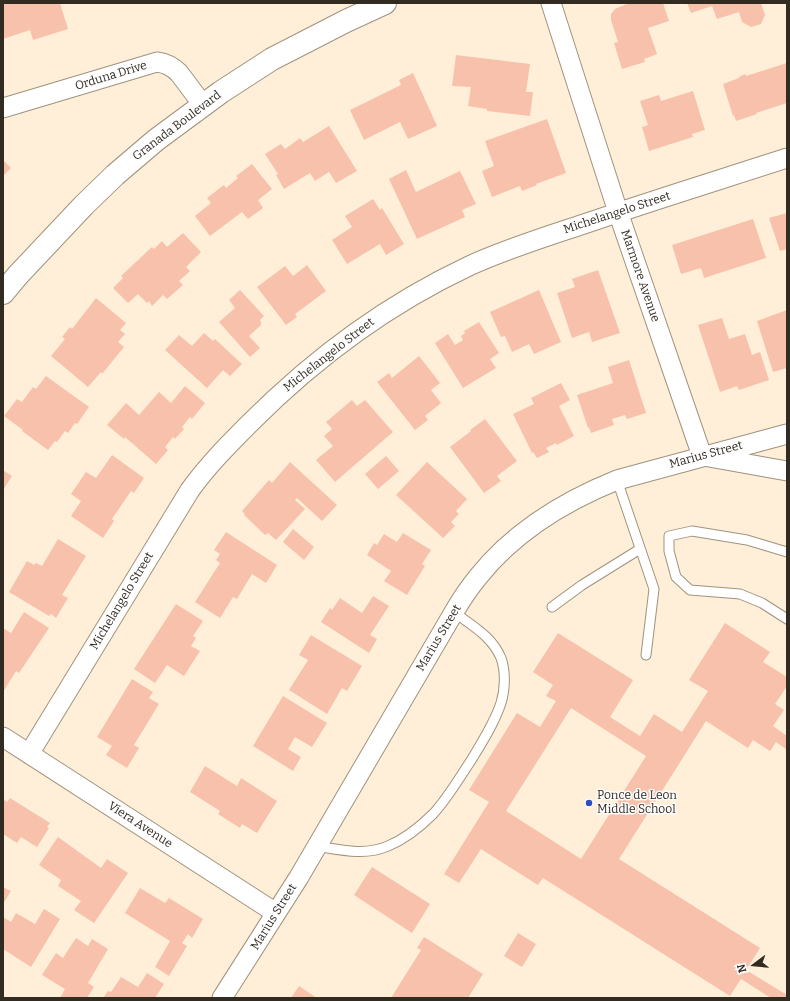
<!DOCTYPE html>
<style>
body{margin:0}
#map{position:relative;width:790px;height:1001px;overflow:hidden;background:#ffefd8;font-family:Bitter,serif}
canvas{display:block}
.frame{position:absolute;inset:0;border:4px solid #312b22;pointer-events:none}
.north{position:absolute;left:734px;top:945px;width:40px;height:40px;-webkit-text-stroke:3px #fefefe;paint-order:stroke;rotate:254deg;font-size:11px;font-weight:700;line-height:16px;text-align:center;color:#312b22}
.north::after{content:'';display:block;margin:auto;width:14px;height:18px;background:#312b22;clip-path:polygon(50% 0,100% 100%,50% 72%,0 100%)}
</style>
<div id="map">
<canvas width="790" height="1001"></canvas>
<div class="frame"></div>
<div class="north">N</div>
</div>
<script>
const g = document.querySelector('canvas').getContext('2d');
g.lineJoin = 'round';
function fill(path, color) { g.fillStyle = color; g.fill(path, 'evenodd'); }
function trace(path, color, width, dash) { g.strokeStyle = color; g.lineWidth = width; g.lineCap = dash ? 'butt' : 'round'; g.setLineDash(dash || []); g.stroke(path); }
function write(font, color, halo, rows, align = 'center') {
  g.font = font + ' Bitter,serif'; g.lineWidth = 3; g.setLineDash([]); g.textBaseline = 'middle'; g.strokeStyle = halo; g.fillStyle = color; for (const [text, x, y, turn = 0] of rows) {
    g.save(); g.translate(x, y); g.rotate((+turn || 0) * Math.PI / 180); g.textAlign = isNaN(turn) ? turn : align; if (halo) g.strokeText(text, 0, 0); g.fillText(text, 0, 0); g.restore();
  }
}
const building = new Path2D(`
 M3 3H60L68 29 33 40 30 30 3 39Z
 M629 3H663L669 21 648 28 657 54 644 59 645 62 622 69 614 43 618 42 611 20V14L615 9Z
 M687 3H761L765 15 761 24 751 27 742 22 739 12 717 19 712 6 691 13Z
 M456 55 530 64 526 92H533L530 116 487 111V109L468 106 471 87 452 86Z
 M787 63V103L756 113 757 114 736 121 734 115 733 116 723 84 739 78V77L745 74 746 76Z
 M413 73 437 126 408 139 400 122 364 140 350 110 401 85 399 80Z
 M693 91 705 130 692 134 693 137 649 151 642 127 648 125 640 101 659 95 661 101Z
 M547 119 566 173 536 184 537 185 522 191 520 186 492 197 482 171 494 166 485 141Z
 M329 126 357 171 336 183 329 172 315 181 310 173 284 189 276 175 278 174 265 154 281 144 285 149 300 138 303 142Z
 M3 160 11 168 3 176Z
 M252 164 272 189 258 200 263 208 248 219 242 212 210 236 195 216 211 203 207 198 224 185 226 188 238 178 236 176Z
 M406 170 416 192 460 171 476 204 462 210 465 217 417 239 389 179Z
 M373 199 380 210 382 208 404 244 386 255 380 244 347 264 332 240 352 227 345 216Z
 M787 213V249L780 251 769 218Z
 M753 219 766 258 704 278 701 268 681 274 672 245Z
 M183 233 201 252 186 267 190 271 179 281 183 285 167 299 163 295 152 306 149 301 147 303 138 294 128 303 113 288 123 278 121 276 152 247 154 249 162 241 167 247Z
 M307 265 326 291 295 314 297 317 286 325 257 287 285 266 293 276Z
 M598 270 620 333 592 342 589 332 572 338 557 293 575 287 572 279Z
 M240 290 264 316 260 320 261 322V325L249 336 260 348 250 357 219 322 235 308 229 300Z
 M539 290 561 342 534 354 529 344 512 352 505 336 501 337 490 312Z
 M96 298 126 323 120 330 125 334 118 342 124 347 102 374 101 372 88 387 51 356 65 339 62 337 70 327 72 329Z
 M787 310V368L773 372 757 321Z
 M722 318 729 339 745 334 752 355 760 352 769 380 739 390 737 386 720 392 698 325Z
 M479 322 499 353 490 359 496 368 463 388 435 343 448 334 455 345 463 340 461 336 465 333 464 331Z
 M204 333 213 341 215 339 242 364 230 376 223 370 207 388 165 350 179 335 192 346Z
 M419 356 440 383 431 390 441 403 425 416 428 420 415 430 377 382 389 373 392 378Z
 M629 360 646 413 627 419 625 415 612 419 614 425 591 433 589 427 588 428 577 395 613 383 608 367Z
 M46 376 89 407 77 424 75 423 68 433 65 431 57 442 55 441 48 450 22 431 23 430 4 416 17 399 22 402 33 387 36 389Z
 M561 383 570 400 559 406 574 436 557 445 556 443 546 448 549 452 537 458 533 452 532 453 513 414 534 404 531 398Z
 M185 386 205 403 192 419 190 417 182 427 184 429 175 439 173 437 165 447 168 450 156 464 125 437 124 439 107 425 126 403 139 415 159 392 171 403Z
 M352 400 357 406 365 400 393 432 335 482 316 460 333 446 324 436 332 429 326 422Z
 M485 419 517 461 497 476 501 481 484 493 450 447 471 431 470 430Z
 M112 455 144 478 134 493 131 491 112 519 114 521 103 538 71 516 81 501 71 494 86 472 96 478Z
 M386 456 399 471 378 489 365 474Z
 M290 462 337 505 322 521 297 498 295 500 305 509 276 540 268 533 265 535 244 515 245 514 242 511 269 480 272 483Z
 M427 462 467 499 456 511 459 514 451 522 455 526 443 538 396 495Z
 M3 470 12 476 3 490Z
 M293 529 314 547 304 560 283 542Z
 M226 532 277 565 266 583 252 574 237 599 233 597 220 618 195 602 220 563 216 560 220 554 214 550Z
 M403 533 431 550 422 564 425 566 407 595 384 581 391 571 367 555 374 543 377 545 384 534 397 542Z
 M58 539 86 556 62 595 68 598 56 618 51 614 49 616 9 592 27 561 34 565 36 563 42 566Z
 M373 596 389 606 370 635 377 639 369 653 321 622 330 608 332 610 340 598 362 613Z
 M176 604 203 621 193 636 196 638 191 646 200 651 184 676 167 665 155 683 134 669Z
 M24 612 49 628 19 673 16 671 3 692V628L11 633Z
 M725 623 770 652 763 662 787 677V686L775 704 784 710 773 726 787 736V750L776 742 770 751 753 740 748 748 706 721 619 859 760 948 746 970 787 995V998H771L741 979 730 996 543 878 538 885 481 849 459 883 444 874 489 802 469 790 517 713 540 727 556 701 546 696 553 685 533 672 558 633 633 680 610 717 640 736 654 714 682 732 708 691 689 680ZM571 708 646 756 581 859 506 811Z
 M311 635 362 666 347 691 342 688 327 714 289 690 308 660 299 655Z
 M132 679 153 692 149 698 159 704 134 745 139 748 127 768 106 755 112 746 97 737Z
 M283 696 327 723 312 747 295 737 288 749 301 757 293 771 253 746Z
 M205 766 237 786 241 778 277 801 257 833 242 824 240 828 218 814 220 811 190 792Z
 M10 798 50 823 47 827 49 828 37 847 21 837 17 843 3 834V799L7 802Z
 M58 837 101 868 107 859 128 873 94 923 74 910 81 901 58 886 61 880 39 865Z
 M372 867 430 904 412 933 354 895Z
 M3 887 11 891 3 904Z
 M140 888 165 903 169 898 203 919 192 938 188 934 182 943 187 946 169 976 155 967 170 941 125 913Z
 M44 909 60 919 31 967 3 949V917L11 922 16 913 35 924Z
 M518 933 536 944 522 967 504 956Z
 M424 937 483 974 468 998H391L421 950 417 948Z
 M76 938 88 946 92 939 108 949 88 983 94 987 87 998H60L65 989 42 975 56 953 63 958Z
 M147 973 164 984 155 998H103L108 991 111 992 121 977 138 987Z
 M299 986 317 998H291Z`);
const service = new Path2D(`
 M617 480 654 589 646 655
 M787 552 747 540 692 531 669 536V551L676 577 690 590 740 594 762 603 787 619
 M552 607 582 585 640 549
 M316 846C341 850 365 856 388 846 405 839 420 827 433 814 447 799 458 780 470 762 481 744 494 724 501 703 505 690 506 672 501 658 492 636 472 626 454 612`);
const minor = new Path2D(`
 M551 3 618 212 702 456
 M3 108 157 62C166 63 173 67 179 73L203 105
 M709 457 787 471
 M3 737 276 913
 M29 754 190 490C208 465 229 444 251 422 315 358 386 305 469 266 506 249 545 237 584 224 651 201 719 180 787 158
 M222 998 299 877 454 612C461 600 469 588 478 577 513 533 565 501 617 480L787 434`);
const tertiary = new Path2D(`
 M3 293 18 275 84 205 115 175 156 140 221 92 272 59 346 21 385 3`);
const markers = [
 [589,803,4,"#2c4ebe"]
];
const streetNames = [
 ["Orduna Drive",111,76,-17],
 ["Granada Boulevard",177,126,-37],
 ["Michelangelo Street",617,213,-18],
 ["Marmore Avenue",640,276,71],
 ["Michelangelo Street",329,355,-38],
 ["Marius Street",706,455,-15],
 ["Michelangelo Street",122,601,-59],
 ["Marius Street",439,638,-59],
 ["Viera Avenue",140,825,33],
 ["Marius Street",274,917,-58]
];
const poiNames = [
 ["Ponce de Leon",597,796],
 ["Middle School",597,810]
];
fill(building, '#f8c1ab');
trace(service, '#a1927d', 11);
trace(minor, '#a1927d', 21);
trace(tertiary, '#a1927d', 24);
trace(service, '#fff', 9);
trace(minor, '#fff', 19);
trace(tertiary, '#fff', 22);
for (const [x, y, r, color] of markers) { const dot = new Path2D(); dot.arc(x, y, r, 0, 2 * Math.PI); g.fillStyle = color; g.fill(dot); trace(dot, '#fefefe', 1.5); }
write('12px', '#312b22', '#fefefe', streetNames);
write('12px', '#312b22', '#fefefe', poiNames, 'left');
</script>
